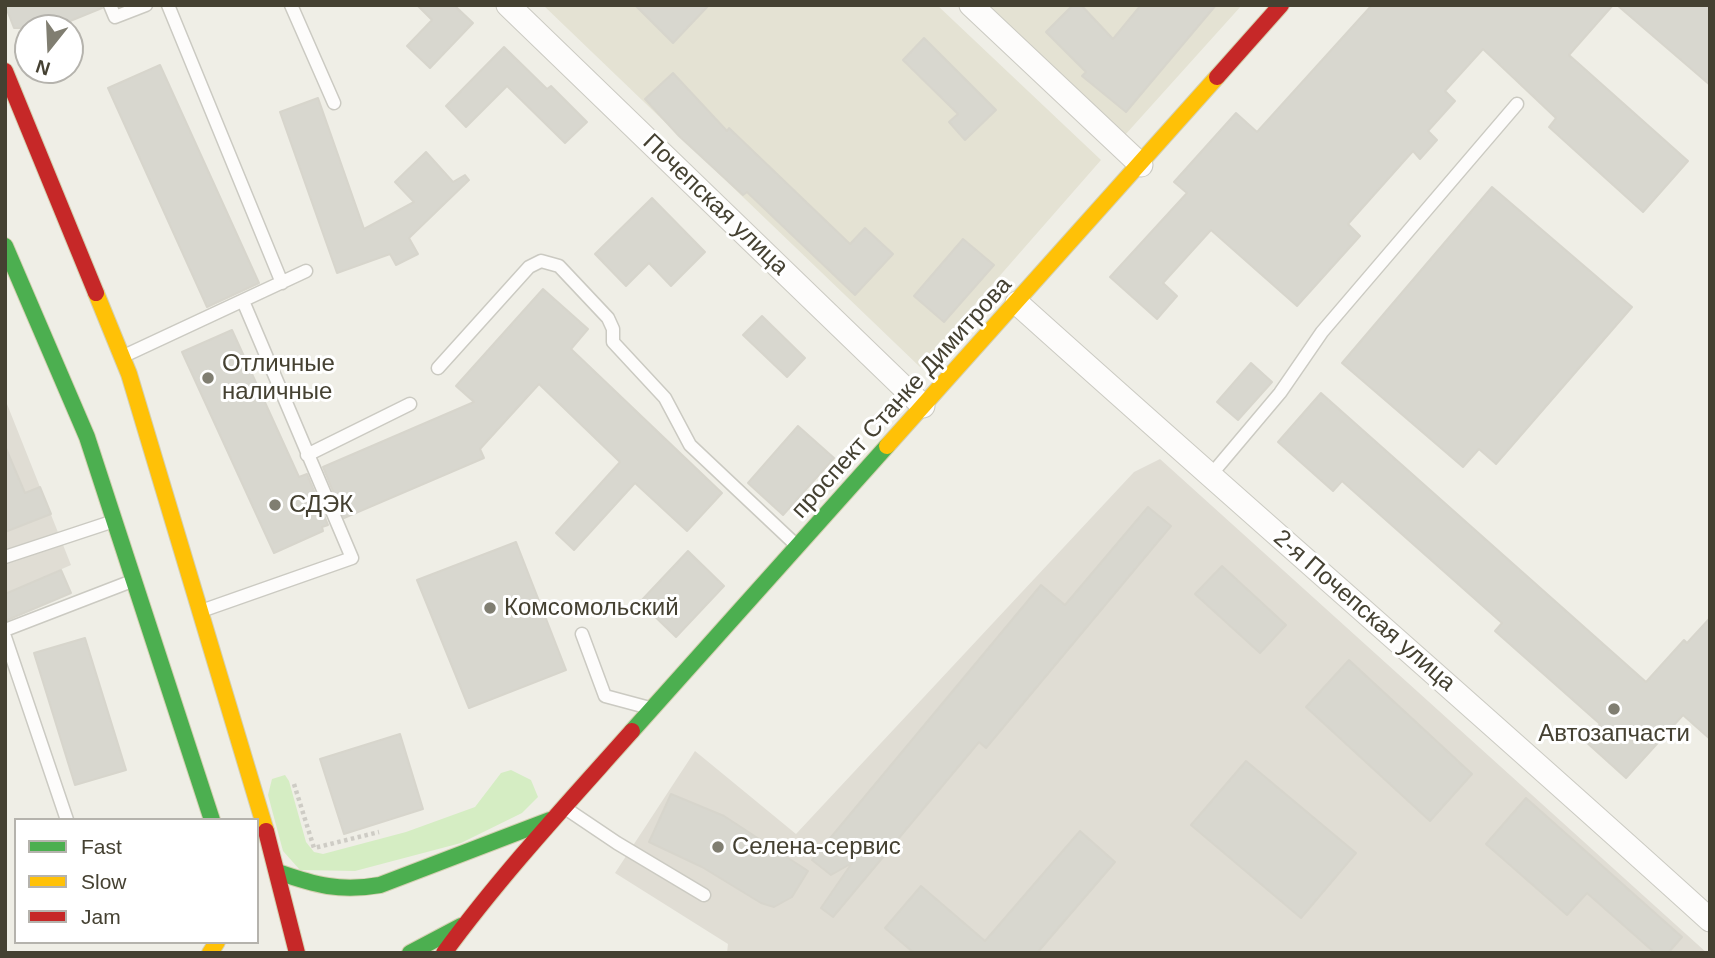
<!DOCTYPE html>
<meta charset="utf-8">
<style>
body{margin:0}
#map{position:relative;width:1715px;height:958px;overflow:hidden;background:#efeee6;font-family:Helvetica,sans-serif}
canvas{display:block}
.frame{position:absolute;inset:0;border:7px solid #454132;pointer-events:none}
.legend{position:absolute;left:14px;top:818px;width:245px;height:126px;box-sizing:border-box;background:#fff;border:2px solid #b5b3ad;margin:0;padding:9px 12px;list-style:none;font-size:21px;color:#454132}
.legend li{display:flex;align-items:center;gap:14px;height:35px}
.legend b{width:35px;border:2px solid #b5b3ad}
.north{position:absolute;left:14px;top:14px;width:70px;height:70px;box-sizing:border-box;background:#fff;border:2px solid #b5b3ad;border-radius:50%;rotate:198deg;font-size:19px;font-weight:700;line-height:28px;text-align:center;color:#454132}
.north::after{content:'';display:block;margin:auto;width:24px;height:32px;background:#807e71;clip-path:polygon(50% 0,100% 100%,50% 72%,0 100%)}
</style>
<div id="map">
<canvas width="1715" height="958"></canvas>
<div class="frame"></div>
<ul class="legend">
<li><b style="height:9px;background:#4caf50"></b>Fast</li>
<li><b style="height:9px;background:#ffc107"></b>Slow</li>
<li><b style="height:9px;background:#c62828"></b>Jam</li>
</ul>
<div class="north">N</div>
</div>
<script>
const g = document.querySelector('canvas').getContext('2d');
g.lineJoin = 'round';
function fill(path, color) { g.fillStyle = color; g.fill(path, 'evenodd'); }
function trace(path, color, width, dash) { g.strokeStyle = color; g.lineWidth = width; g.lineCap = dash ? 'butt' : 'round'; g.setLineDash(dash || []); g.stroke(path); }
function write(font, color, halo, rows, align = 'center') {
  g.font = font + ' Helvetica,sans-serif'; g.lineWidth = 6; g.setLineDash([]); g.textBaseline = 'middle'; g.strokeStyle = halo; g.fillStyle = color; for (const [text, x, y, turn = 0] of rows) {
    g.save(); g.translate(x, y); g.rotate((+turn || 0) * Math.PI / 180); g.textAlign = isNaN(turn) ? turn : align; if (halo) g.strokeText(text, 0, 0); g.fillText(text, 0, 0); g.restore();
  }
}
const residential = new Path2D(`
 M543 5H937L1101 160 920 367Z
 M988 5H1242L1125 135Z`);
const industrial = new Path2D(`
 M5 399 71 565 5 594Z
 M1160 459 1707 953H727L728 944 615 873 695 751 796 834 1134 472Z`);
const green = new Path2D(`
 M511 770 531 780 538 797 522 813 461 843 355 871 300 870 283 851 268 795 272 779 285 775 289 781 306 842 314 852 323 854 406 832 475 807 501 773Z`);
const building = new Path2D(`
 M5 5H101L102 8 53 28H14Z
 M417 5H454L473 23 430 68 407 46 432 20Z
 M635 5H709L673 43Z
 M1073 5H1081L1113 39 1141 5H1216L1126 112 1082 76 1086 72 1046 32Z
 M1372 5H1613L1569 55 1688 161 1643 212 1549 127 1556 118 1483 49 1445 91 1455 101 1428 131 1437 140 1420 159 1413 151 1348 224 1360 236 1297 306 1211 230 1163 283 1177 296 1157 319 1110 277 1187 193 1174 182 1236 113 1257 132Z
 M1617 5H1710V85Z
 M924 38 996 110 965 140 949 122 958 114 903 60Z
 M504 47 547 89 551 86 587 122 565 143 507 86 466 127 446 106Z
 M160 65 259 283 207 307 108 88Z
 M673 73 727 131 729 128 850 244 865 228 893 254 855 295 747 192 743 195 679 136 645 99Z
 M318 98 364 229 414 202 395 182 426 152 453 182 465 175 469 180 409 238 418 254 396 265 390 254 337 273 280 112Z
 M1492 187 1632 307 1496 464 1479 449 1463 467 1342 363Z
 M652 198 705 252 671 286 649 263 626 286 595 254Z
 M963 239 994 265 944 322 914 296Z
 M543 289 588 329 571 349 722 493 687 531 635 483 574 550 556 533 620 462 539 384 480 449 484 458 344 518 323 467 474 402 456 386Z
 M762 316 805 358 787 377 743 335Z
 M232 330 299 477 307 474 328 525 322 527 323 531 274 553 182 352Z
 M1251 363 1272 382 1238 420 1217 402Z
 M1321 393 1646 682 1684 640 1687 643 1710 618V739L1683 715 1626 778 1585 741 1600 724 1495 631 1502 623 1342 481 1333 491 1278 442Z
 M798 426 834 458 783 515 748 483Z
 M5 446 25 493 40 487 51 514 5 532Z
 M1148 507 1171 526 986 748 979 742 833 917 821 908 852 863 831 875 812 860 1041 585 1065 605Z
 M516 542 566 670 469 708 417 580Z
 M688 551 724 586 676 637 640 602Z
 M1222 566 1286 625 1260 653 1195 594Z
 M61 570 71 593 5 621V594Z
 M85 638 126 770 75 785 34 653Z
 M1349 660 1472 774 1430 821 1306 707Z
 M400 734 423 809 344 834 320 759Z
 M1246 761 1356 853 1301 918 1191 825Z
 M671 794 724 816 808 871 792 897 774 907 761 903 702 867 649 842Z
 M1526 798 1682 937 1668 953H1655L1587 893 1567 915 1486 844Z
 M1080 831 1115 862 1037 953H914L885 928 921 886 985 941Z`);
const path = new Path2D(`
 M294 784 314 848 379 832`);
const lane = new Path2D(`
 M110 5 115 17 146 5
 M168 5 282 283
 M291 5 334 103
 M126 355 306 271
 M438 368 529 267 541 261 559 266 608 318 613 329V342L665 398 690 445 795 544
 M307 455 410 404
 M1210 476 1280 393 1322 332 1517 104
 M5 557 111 522
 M204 610 352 558 243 301
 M5 630 132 581
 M582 634 605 696 646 707
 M5 637 67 820
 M568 810 617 843 704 895`);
const street = new Path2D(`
 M508 5 923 406
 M971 5 1141 165
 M1017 303C1247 510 1481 712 1710 920`);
const fast = new Path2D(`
 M5 246 87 437 212 820
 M632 731 887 446
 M278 872C315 885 340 892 380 885L550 820
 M410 953 461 926`);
const slow = new Path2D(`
 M96 293 129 374 266 831
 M887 446 1217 77
 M210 953 217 942`);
const jam = new Path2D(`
 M5 71 96 293
 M1217 77 1281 5
 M266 831 297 953
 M444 953C501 875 568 803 632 731`);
const markers = [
 [208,378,7,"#807e71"],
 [275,505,7,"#807e71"],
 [490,608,7,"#807e71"],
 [1614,709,7,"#807e71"],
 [718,847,7,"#807e71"]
];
const streetNames = [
 ["Почепская улица",715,205,44],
 ["проспект Станке Димитрова",902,398,-48],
 ["2-я Почепская улица",1364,611,41]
];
const poiNames = [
 ["Отличные",222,364],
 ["наличные",222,392],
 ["СДЭК",289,505],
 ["Комсомольский",504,608],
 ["Автозапчасти",1614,734,"center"],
 ["Селена-сервис",732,847]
];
fill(residential, '#e4e2d3');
fill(industrial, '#e0ddd4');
fill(green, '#d5edc3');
fill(building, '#d8d7cf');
trace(building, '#d7d5cc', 2);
trace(lane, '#cbcac2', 15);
trace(street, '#cbcac2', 25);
trace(fast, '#d4d0b2', 18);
trace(slow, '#d4d0b2', 18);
trace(jam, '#d4d0b2', 18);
trace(path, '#ceccc5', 4.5, [3.5, 3.5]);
trace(lane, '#fdfcfb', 12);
trace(street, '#fdfcfb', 23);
trace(fast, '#4caf50', 16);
trace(slow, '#ffc107', 16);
trace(jam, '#c62828', 16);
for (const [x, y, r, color] of markers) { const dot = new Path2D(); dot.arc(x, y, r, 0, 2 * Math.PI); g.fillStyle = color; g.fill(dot); trace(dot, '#fff', 2.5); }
write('24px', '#454132', '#fff', streetNames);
write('24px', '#454132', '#fff', poiNames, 'left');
</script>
